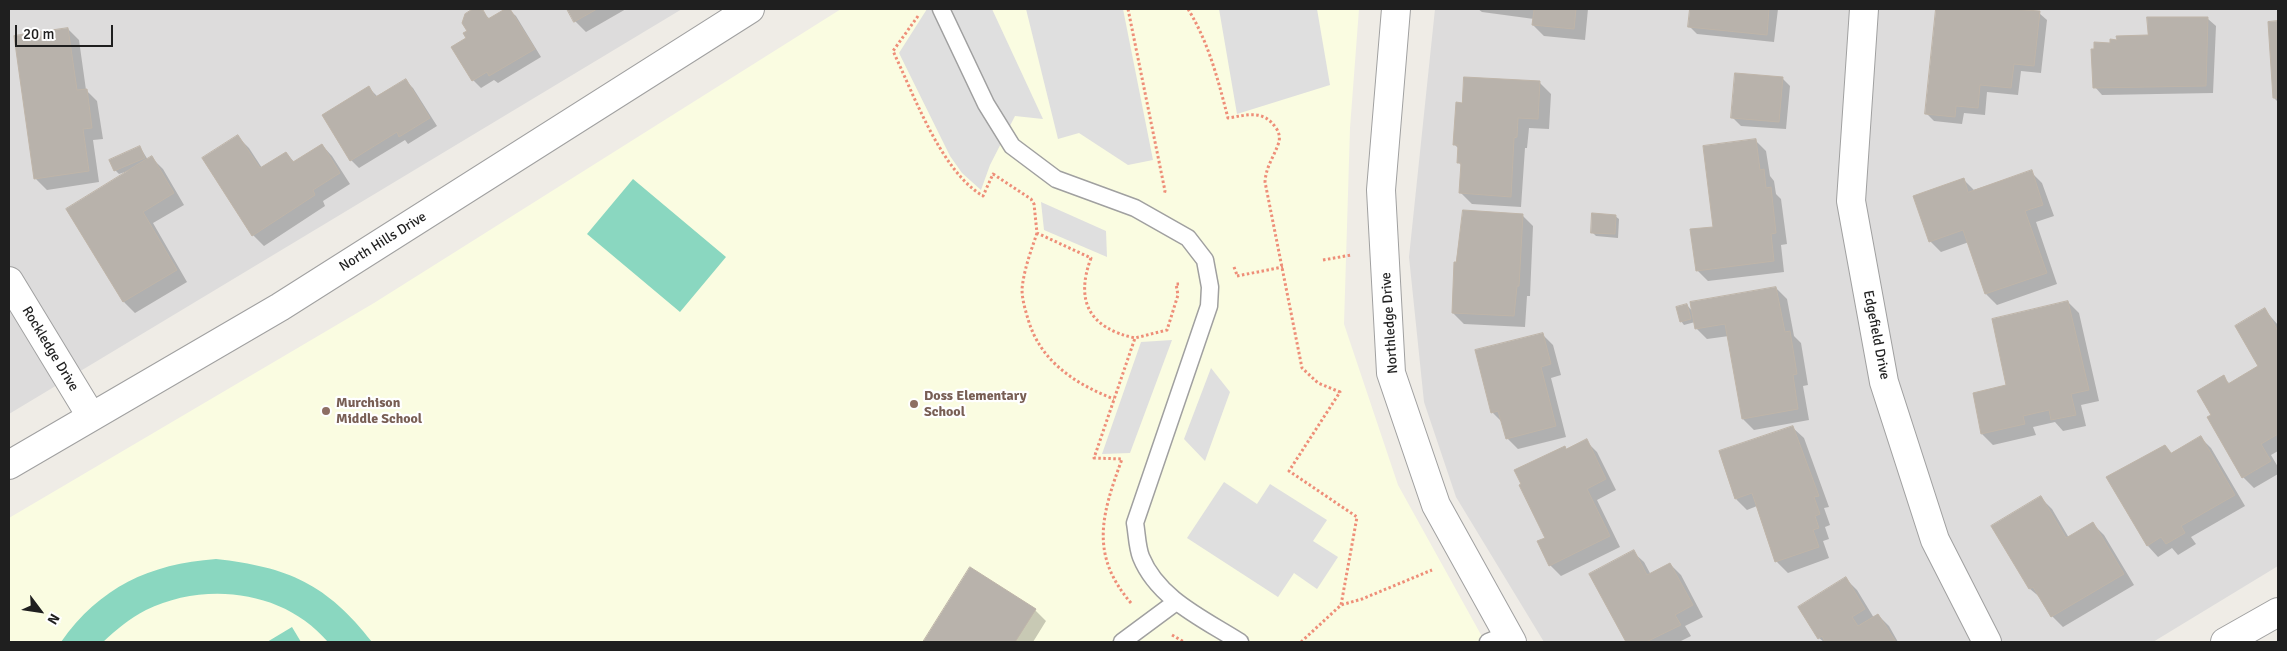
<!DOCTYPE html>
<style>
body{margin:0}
#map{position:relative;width:2287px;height:651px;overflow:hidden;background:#efece6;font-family:Signika,sans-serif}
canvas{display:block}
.frame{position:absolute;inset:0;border:10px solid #1f1f1f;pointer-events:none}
.north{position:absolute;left:15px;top:586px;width:50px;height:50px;-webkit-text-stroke:4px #fff;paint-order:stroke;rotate:121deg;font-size:14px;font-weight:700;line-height:20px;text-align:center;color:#1f1f1f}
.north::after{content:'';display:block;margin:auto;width:18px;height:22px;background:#1f1f1f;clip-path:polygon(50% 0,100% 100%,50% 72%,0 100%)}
.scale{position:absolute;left:15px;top:25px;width:98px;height:22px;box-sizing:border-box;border:2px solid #1f1f1f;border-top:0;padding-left:6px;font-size:15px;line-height:18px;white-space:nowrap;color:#1f1f1f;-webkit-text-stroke:4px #fff;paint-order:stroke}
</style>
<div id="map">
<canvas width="2287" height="651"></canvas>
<div class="frame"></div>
<div class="north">N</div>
<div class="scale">20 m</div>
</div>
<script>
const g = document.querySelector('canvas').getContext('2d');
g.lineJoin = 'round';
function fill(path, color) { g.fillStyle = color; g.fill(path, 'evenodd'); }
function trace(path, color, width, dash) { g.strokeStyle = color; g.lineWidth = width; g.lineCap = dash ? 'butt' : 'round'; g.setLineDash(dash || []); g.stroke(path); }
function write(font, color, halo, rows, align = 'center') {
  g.font = font + ' Signika,sans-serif'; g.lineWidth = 4.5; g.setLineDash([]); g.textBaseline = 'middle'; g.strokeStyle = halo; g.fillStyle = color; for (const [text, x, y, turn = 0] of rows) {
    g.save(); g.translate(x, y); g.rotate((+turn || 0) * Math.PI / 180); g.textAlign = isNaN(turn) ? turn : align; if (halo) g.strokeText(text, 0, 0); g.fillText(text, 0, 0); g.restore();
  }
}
const residential = new Path2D(`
 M9 9H682L9 414Z
 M1435 9H2278V566L2153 642H1544L1456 497 1424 402 1409 257Z`);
const education = new Path2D(`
 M841 9H1359L1350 128 1344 324 1398 485 1485 642H9V518L374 303Z`);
const pitch = new Path2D(`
 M633 179 726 257 680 312 587 234Z
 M216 559C288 567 327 584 372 642H328C284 590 205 581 146 610 130 618 116 630 103 642H61C100 587 149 564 216 559Z
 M292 627 301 642H267Z`);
const parking = new Path2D(`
 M927 9H992L1043 119 1015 116 990 165 981 190 962 173 950 156 899 53Z
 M1026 9H1123L1153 160 1128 165 1079 133 1058 139Z
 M1219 9H1317L1330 85 1237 114Z
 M1041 202 1106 231 1107 257 1044 230Z
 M1172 340 1130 453 1102 454 1141 342Z
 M1211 368 1230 392 1205 461 1184 439Z
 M1224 482 1257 504 1270 484 1327 520 1313 541 1338 557 1317 589 1294 573 1278 597 1187 538Z`);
const shadow = new Path2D(`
 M508 9 516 16 541 57 498 83 494 80 481 88 473 80 468 38 482 12 490 19Z
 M568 9H626L586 32 575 21Z
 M1478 9H1588L1585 40 1544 36 1533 25 1534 19 1482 12Z
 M1691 9H1778L1774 42 1697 34 1689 26Z
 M1937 9H1999L2039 13 2047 20 2041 73 2021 71 2018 95 1987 92 1985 115 1964 113 1962 124 1934 121 1926 113Z
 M2208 19 2216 26 2213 93 2102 95 2095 87 2111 44 2118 41 2149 37Z
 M2269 23H2278V102L2274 98Z
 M68 29 79 40 86 90 97 101 103 139 93 140 99 182 47 190 36 179Z
 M1782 78 1790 86 1786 129 1741 126 1733 118Z
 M406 81 413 88 437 126 408 144 405 140 359 168 351 160 369 88 378 97Z
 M1540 83 1551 94 1549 129 1529 128 1527 148H1525L1521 207 1472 204 1461 193 1462 166 1458 162 1459 149 1454 144 1463 104Z
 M238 137 249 148 262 168 286 153 295 163 322 145 332 156 350 184 323 201 325 206 264 246 253 235Z
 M1755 140 1766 151 1770 176 1774 181 1776 194 1781 199 1787 244 1781 245 1784 272 1708 281 1697 270Z
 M140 147 148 160 152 158 163 169 184 205 153 223 187 282 135 313 124 302 67 210 131 170 119 174 115 170Z
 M2031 172 2042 183 2054 216 2036 222 2057 284 1997 305 1986 294 1969 242 1941 252 1930 241 1963 179 1974 190Z
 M1522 215 1533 226 1530 296H1527L1525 327 1464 324 1453 313Z
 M1615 216 1619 219 1618 238 1596 236 1592 232Z
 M1776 288 1787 299 1794 336 1801 343 1808 385 1803 386 1809 420 1754 430 1743 419 1729 336 1707 339 1696 328 1695 322 1684 325 1681 321 1687 305 1693 312Z
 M2068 302 2079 313 2099 401 2081 405 2086 426 2063 431 2055 422 2033 427 2036 435 1993 445 1982 434 2008 386Z
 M2265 310 2278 325V451L2271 455 2278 467V474L2254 488 2243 477 2213 415 2223 377 2230 384 2260 367Z
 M1542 334 1553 345 1561 375 1551 378 1566 437 1518 449 1507 438 1503 423 1492 412Z
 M1792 427 1804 438 1829 507 1824 508 1830 525 1825 527 1829 539 1823 541 1829 558 1788 573 1777 562 1757 506 1747 510 1736 499Z
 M2200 437 2211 448 2245 506 2191 537 2196 544 2178 555 2172 548 2158 557 2148 546 2165 447 2172 454Z
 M1586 441 1597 452 1616 490 1597 500 1620 547 1561 576 1550 565 1547 538 1567 450Z
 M2041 498 2052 509 2069 538 2093 524 2104 535 2134 585 2063 627 2052 616 2042 599 2030 589 1993 526Z
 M1633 552 1644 562 1651 575 1670 564 1681 575 1703 617 1685 626 1691 636 1679 642H1628L1590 575Z
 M971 569 1035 610 1046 621 1033 642H924Z
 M1846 579 1857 590 1874 618 1878 615 1889 626 1898 642H1824L1819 638Z`);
const building = new Path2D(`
 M473 9 483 10 488 19 505 9H510L535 49 489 76 487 72 472 81 451 47 466 38 463 33 467 31 462 23 465 14Z
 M567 9H597L574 22Z
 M1523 9H1576L1574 29 1532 25 1534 10Z
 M1690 9H1769L1767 35 1688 27Z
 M1936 9H2010L2040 11 2034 66 2014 64 2011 88 1980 85 1978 108 1956 106 1955 117 1925 114Z
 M2147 17H2208L2206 86 2093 88 2091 49H2094V42L2110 43V39L2117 40 2116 36 2148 35Z
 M2278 21V98H2273L2268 22Z
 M68 28 77 90 87 89 92 128 83 129 89 171 34 179 14 36Z
 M1735 73 1783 77 1779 122 1731 118Z
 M1464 77 1540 81 1538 119 1518 118 1517 137 1514 138 1511 197 1459 193 1461 163H1457L1458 145H1453L1456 102 1462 103Z
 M406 79 430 118 399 137 397 132 350 161 322 115 369 86 375 97Z
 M238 135 260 168 286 152 293 162 322 144 340 173 313 190 315 195 252 236 202 158Z
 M1756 139 1760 170 1764 169 1766 188 1771 187 1776 233 1771 234 1774 261 1696 271 1690 229 1713 227 1703 146Z
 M140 146 145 158 114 171 109 160Z
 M152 156 174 193 143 212 177 270 123 302 66 209Z
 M2032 170 2043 205 2025 211 2047 273 1985 294 1963 230 1929 242 1913 196 1964 178 1968 192Z
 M1463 210 1523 214 1519 286H1517L1514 316 1452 313 1454 262H1456Z
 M1592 213 1616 215 1615 234 1591 233Z
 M1776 287 1785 332 1790 331 1797 374 1793 375 1798 409 1742 419 1725 324 1695 329 1690 302Z
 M2068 301 2089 390 2071 394 2076 415 2051 420 2049 410 2023 416 2025 424 1981 434 1973 393 2006 385 1992 319Z
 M1687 304 1691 319 1680 322 1676 307Z
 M2265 308 2278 331V434L2261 444 2271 461 2242 478 2207 417 2211 415 2197 391 2224 375 2228 384 2258 366 2235 326Z
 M1543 333 1551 364 1541 367 1556 426 1506 439 1498 411 1491 413 1475 350Z
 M1793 426 1819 496 1814 497 1820 514 1815 516 1819 528 1813 530 1819 547 1775 562 1752 493 1735 499 1719 451Z
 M2201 436 2235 495 2181 526 2185 533 2166 544 2161 537 2147 546 2106 477 2165 445 2171 453Z
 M1587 439 1606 479 1587 489 1610 536 1549 566 1537 541 1545 538 1519 485 1521 484 1514 470 1565 446 1566 449Z
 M2041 496 2066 538 2093 522 2124 574 2051 617 2033 587 2029 589 1991 526Z
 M1634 550 1647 575 1670 563 1693 605 1675 615 1681 625 1646 642H1626L1589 574Z
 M970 567 1036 609 1015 642H923Z
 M1846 577 1865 609 1852 617 1858 626 1878 614 1896 642H1825L1822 636 1818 639 1798 607Z`);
const path = new Path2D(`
 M1128 9 1165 191 1164 195
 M1188 9C1209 43 1218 80 1228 118 1248 115 1263 109 1276 128 1279 132 1280 137 1279 142 1274 157 1266 166 1265 182L1302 368 1318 383 1340 392 1289 471 1357 517 1341 605
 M918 16 893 51C914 95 941 171 983 196L993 174 1031 199 1034 204 1037 233 1091 258C1075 301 1089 328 1135 338
 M1037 233C1031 251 1024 269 1022 289 1022 299 1025 309 1028 319 1040 361 1075 384 1114 399
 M1323 260 1351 255
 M1234 267 1237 275
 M1237 276 1283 267
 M1131 603C1089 554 1102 514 1122 459L1094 458 1135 338 1167 330 1178 295 1176 284H1181
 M1172 635 1184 642
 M1301 642 1341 605 1362 599 1432 570`);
const service = new Path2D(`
 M941 9 986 104 1012 146 1056 179 1135 208 1188 238 1205 260 1210 287 1209 306 1135 523C1137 534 1137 547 1141 557 1158 599 1204 619 1240 642
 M1122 642 1176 602
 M1488 642 1508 634`);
const minor = new Path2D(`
 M1396 9 1381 190 1391 373 1436 505 1512 642
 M1864 9 1851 201 1884 382 1935 540 1987 642
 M9 281 91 416`);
const tertiary = new Path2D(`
 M9 465 280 307 750 9
 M2225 642 2278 612`);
const markers = [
 [914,404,5,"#8d6e63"],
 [326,411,5,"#8d6e63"]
];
const streetNames = [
 ["North Hills Drive",383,242,-32],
 ["Northledge Drive",1390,323,-94],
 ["Edgefield Drive",1876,335,79],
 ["Rockledge Drive",50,349,59]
];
const educationNames = [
 ["Doss Elementary",924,396],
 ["School",924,412],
 ["Murchison",336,403],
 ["Middle School",336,419]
];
fill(residential, '#dddcdc');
fill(education, '#fafce1');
fill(pitch, '#8ad7c0');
fill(parking, '#dfdfdf');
fill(shadow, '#0003');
fill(building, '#b8b2ab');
trace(building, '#bfb5a9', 1);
trace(service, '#a0a0a0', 19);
trace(minor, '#a0a0a0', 30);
trace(tertiary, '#a0a0a0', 30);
trace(path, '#ee8e78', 3, [2.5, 2.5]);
trace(service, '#fff', 16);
trace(minor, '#fff', 28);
trace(tertiary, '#fff', 28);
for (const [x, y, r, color] of markers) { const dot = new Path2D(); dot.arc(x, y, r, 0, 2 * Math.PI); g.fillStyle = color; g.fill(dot); trace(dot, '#fff', 2); }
write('14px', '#1f1f1f', '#fff', streetNames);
write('bold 14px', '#785e54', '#fff', educationNames, 'left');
</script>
